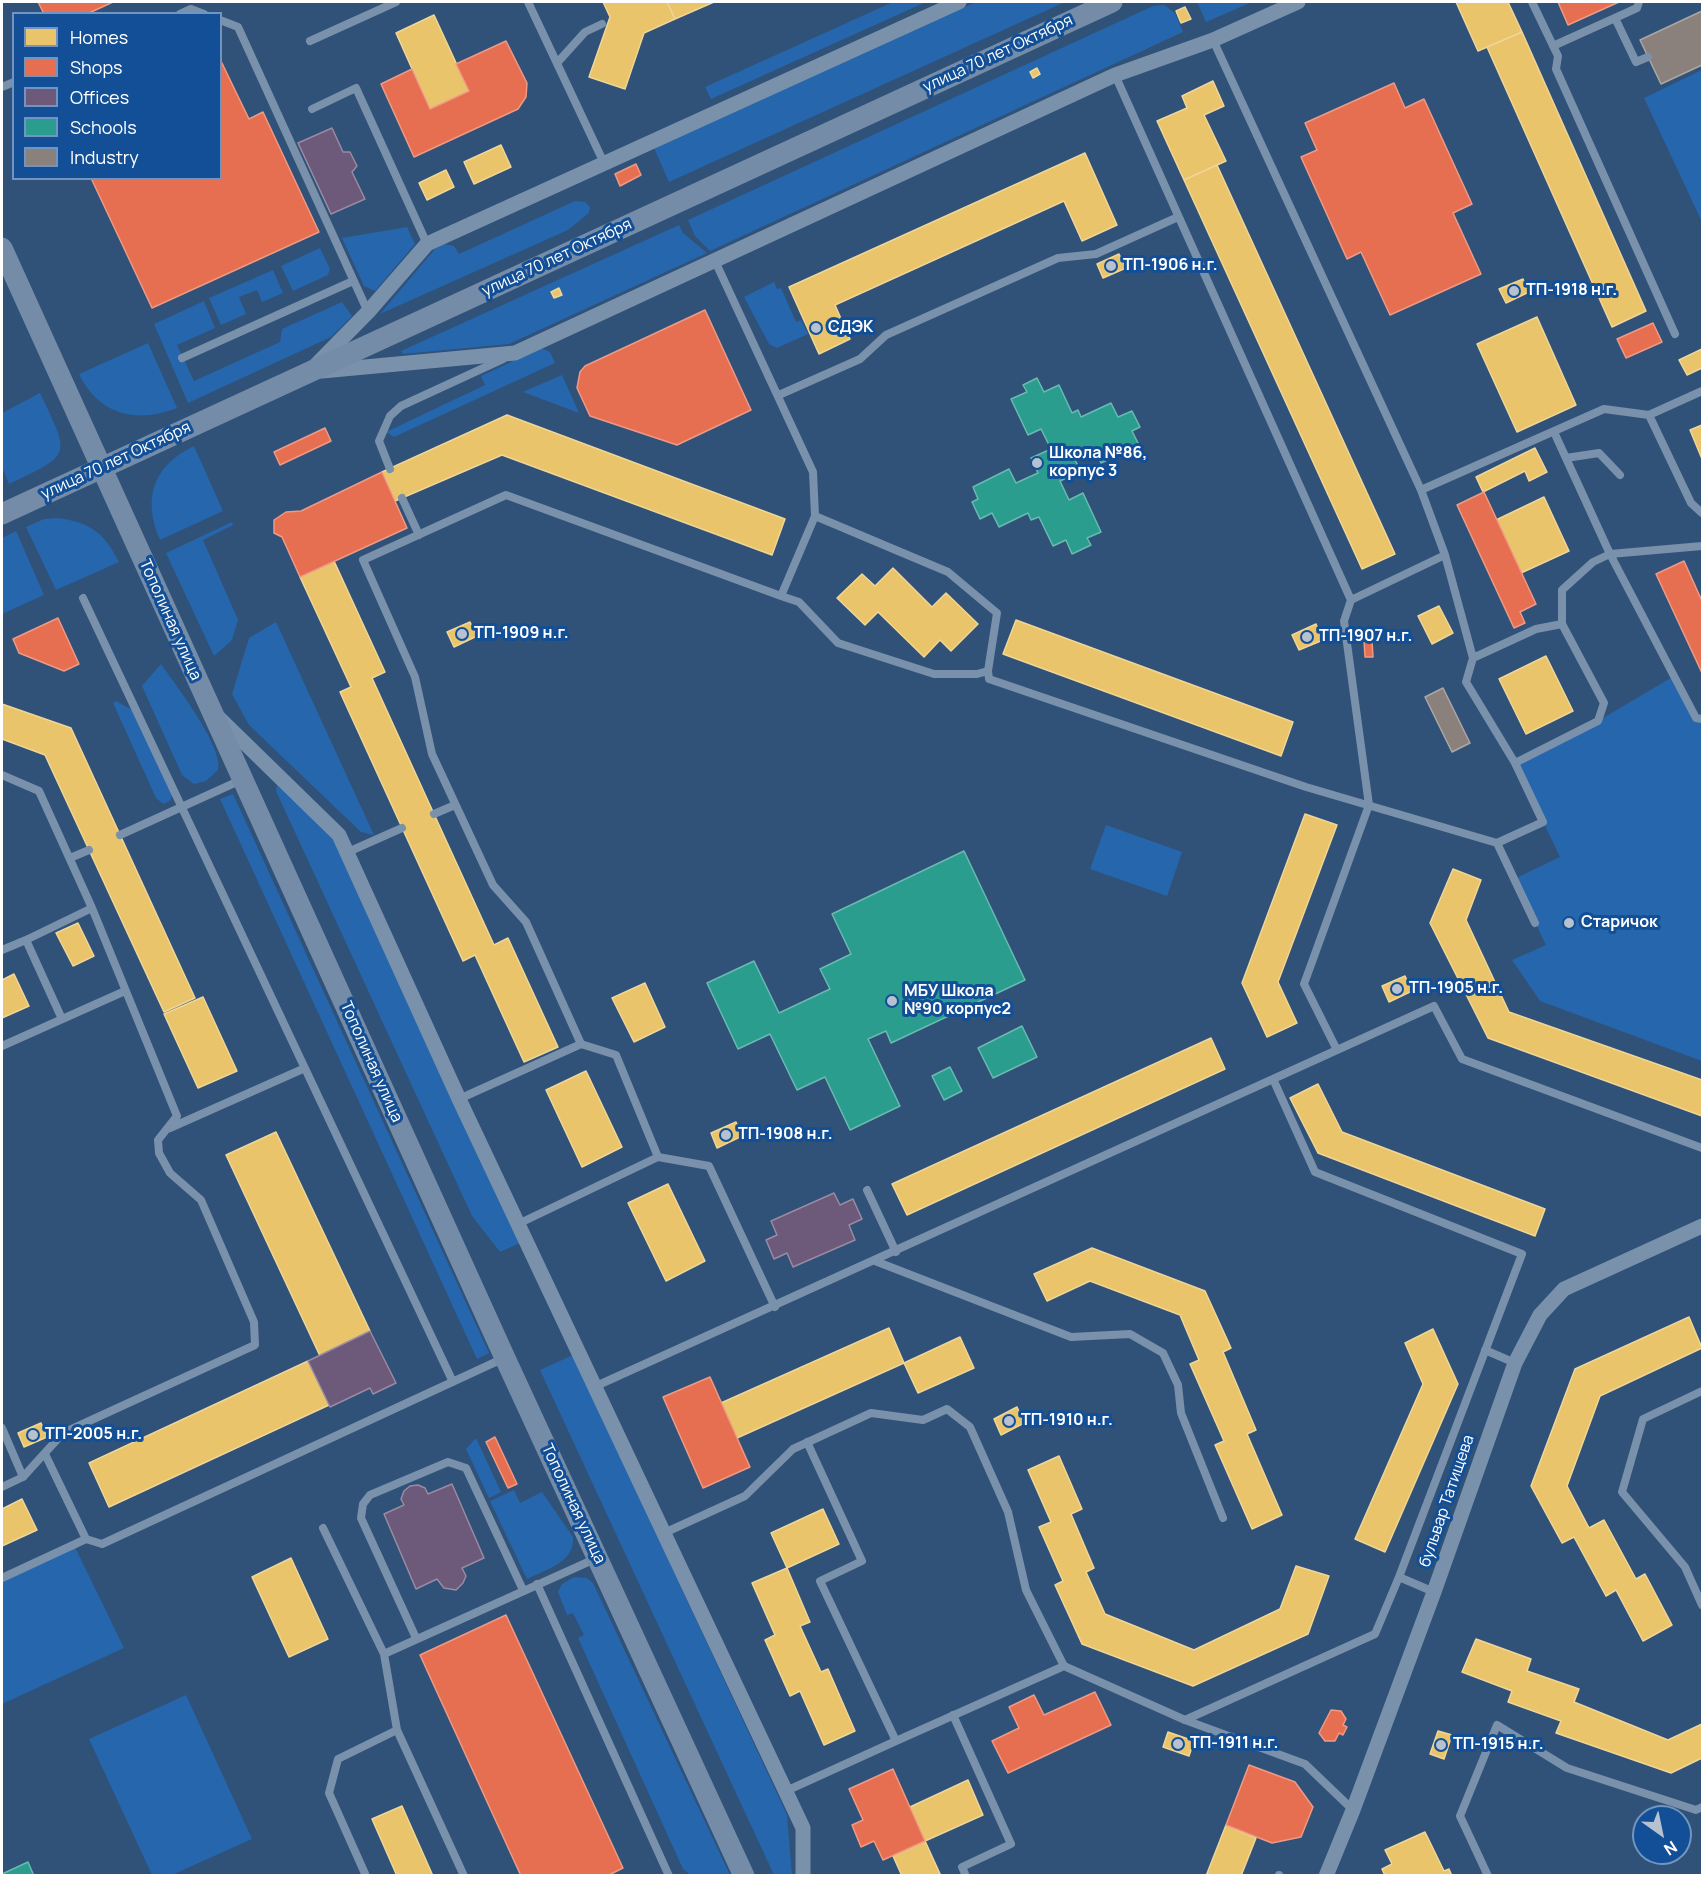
<!DOCTYPE html>
<meta charset="utf-8">
<style>
body{margin:0}
#map{position:relative;width:1704px;height:1877px;overflow:hidden;background:#305178;font-family:Manrope,sans-serif}
canvas{display:block}
.frame{position:absolute;inset:0;border:3px solid #fff;pointer-events:none}
.legend{position:absolute;left:12px;top:12px;width:210px;height:168px;box-sizing:border-box;background:#124f96;border:2px solid #7195c0;margin:0;padding:8px 10px;list-style:none;font-size:18px;color:#fff}
.legend li{display:flex;align-items:center;gap:12px;height:30px}
.legend b{width:30px;border:2px solid #7195c0}
.north{position:absolute;left:1632px;top:1805px;width:60px;height:60px;box-sizing:border-box;background:#124f96;border:2px solid #7195c0;border-radius:50%;rotate:147deg;font-size:16px;font-weight:700;line-height:24px;text-align:center;color:#fff}
.north::after{content:'';display:block;margin:auto;width:21px;height:27px;background:#b7c2d0;clip-path:polygon(50% 0,100% 100%,50% 72%,0 100%)}
</style>
<div id="map">
<canvas width="1704" height="1877"></canvas>
<div class="frame"></div>
<ul class="legend">
<li><b style="height:16px;background:#e9c46a"></b>Homes</li>
<li><b style="height:16px;background:#e76f51"></b>Shops</li>
<li><b style="height:16px;background:#6d597a"></b>Offices</li>
<li><b style="height:16px;background:#2a9d8f"></b>Schools</li>
<li><b style="height:16px;background:#8a817c"></b>Industry</li>
</ul>
<div class="north">N</div>
</div>
<script>
const g = document.querySelector('canvas').getContext('2d');
g.lineJoin = 'round';
function fill(path, color) { g.fillStyle = color; g.fill(path, 'evenodd'); }
function trace(path, color, width, dash) { g.strokeStyle = color; g.lineWidth = width; g.lineCap = dash ? 'butt' : 'round'; g.setLineDash(dash || []); g.stroke(path); }
function write(font, color, halo, rows, align = 'center') {
  g.font = font + ' Manrope,sans-serif'; g.lineWidth = 6; g.setLineDash([]); g.textBaseline = 'middle'; g.strokeStyle = halo; g.fillStyle = color; for (const [text, x, y, turn = 0] of rows) {
    g.save(); g.translate(x, y); g.rotate((+turn || 0) * Math.PI / 180); g.textAlign = isNaN(turn) ? turn : align; if (halo) g.strokeText(text, 0, 0); g.fillText(text, 0, 0); g.restore();
  }
}
const green = new Path2D(`
 M893 2H926L711 99 705 87Z
 M976 2H1065L669 182 654 148Z
 M1197 2H1252L1206 22Z
 M1164 5 1175 13 1183 32 710 251 695 236 688 220 1153 6Z
 M1702 70V222L1644 98Z
 M575 201 585 202 590 207 589 213 568 230 380 314 435 249 444 244 454 246 459 254Z
 M679 225 683 233 707 253 509 344 403 354 401 351Z
 M407 227 415 244 375 291 364 286 342 238Z
 M320 248 330 269 328 275 293 291 281 266Z
 M273 270 283 293 262 302 257 290 239 297 246 314 221 325 209 298Z
 M774 282 777 289 781 288 796 322 801 320 808 334 777 348 769 344 744 297Z
 M204 301 215 328 177 345 194 381 280 342 282 329 342 302 352 316 331 337 188 403 154 324Z
 M148 343 177 408C136 424 99 415 79 374Z
 M541 348 550 352 555 363 394 437 386 432 485 385 481 376Z
 M562 375 579 413 523 392Z
 M40 393C70 456 73 454 9 484L2 467V413Z
 M194 446 223 511 160 540C142 498 153 466 194 446Z
 M58 518C90 522 105 534 119 562L56 590 26 527 44 519Z
 M232 522 233 525 203 540 238 620 232 640 214 656 166 553Z
 M16 531 44 595 2 614V538Z
 M276 622 374 835 361 832 249 725 232 694 249 638Z
 M161 664C175 684 224 747 218 770L206 781 194 784 182 775 142 686Z
 M1674 676 1696 717 1702 719V1061L1540 1001 1512 960 1546 945 1514 879 1560 857 1515 763 1598 721Z
 M116 701 136 712 172 792 171 800 163 804 156 798 113 703Z
 M277 785 338 838 522 1242 500 1252 472 1216 276 791Z
 M233 794 489 1353 477 1359 220 799Z
 M1106 825 1182 852 1167 896 1090 869Z
 M573 1355 787 1815 792 1875H774L540 1370Z
 M476 1438 501 1492 489 1498 466 1449Z
 M514 1490 520 1503 542 1492 573 1537C575 1563 546 1569 527 1579L490 1501Z
 M74 1545 124 1648 2 1704V1578Z
 M574 1577 587 1578 593 1583 730 1875H690L683 1869 578 1638 584 1635 573 1613 567 1615 558 1592 562 1584Z
 M186 1695 252 1839 172 1875H152L89 1739Z`);
const homes = new Path2D(`
 M603 2H667L675 19 644 33 625 89 589 77 610 17Z
 M667 2H714L675 19Z
 M1456 2H1508L1522 32 1478 51Z
 M1185 7 1191 19 1181 23 1176 11Z
 M434 15 469 91 430 109 396 33Z
 M1522 32 1646 311 1612 327 1487 47Z
 M1037 68 1040 74 1033 78 1030 72Z
 M1213 81 1224 106 1204 115 1226 161 1184 180 1157 121 1187 108 1182 96Z
 M501 145 511 167 474 184 464 162Z
 M1085 153 1117 225 1082 241 1064 201 835 305 850 339 819 354 789 287Z
 M1217 165 1395 554 1362 569 1184 180Z
 M446 170 454 187 427 200 419 183Z
 M1119 254 1126 268 1103 278 1097 264Z
 M1523 279 1529 292 1506 303 1499 289Z
 M559 288 562 295 554 298 551 292Z
 M1537 317 1576 405 1517 432 1477 344Z
 M1702 349V368L1687 375 1679 360Z
 M507 415 785 519 772 555 502 455 395 501 382 472Z
 M1702 425V459L1690 430Z
 M1535 448 1547 472 1529 481 1525 471 1483 492 1476 477Z
 M1544 497 1569 551 1521 573 1496 520Z
 M334 561 385 672 372 678 434 814 494 945 508 938 558 1047 524 1062 475 955 463 961 340 692 351 687 300 577Z
 M893 568 932 607 946 593 978 624 951 651 940 640 924 657 878 612 865 625 837 598 862 574 875 586Z
 M1439 606 1453 633 1432 644 1418 616Z
 M1016 620 1293 722 1281 756 1003 654Z
 M470 622 477 636 454 647 447 632Z
 M1316 624 1323 640 1299 650 1292 635Z
 M1546 656 1573 711 1526 734 1499 679Z
 M2 704 71 728 195 998 164 1012 45 755 2 739Z
 M1305 814 1337 825 1278 982 1297 1023 1267 1037 1242 983Z
 M1453 869 1481 880 1466 920 1509 1012 1702 1080V1116L1488 1038 1430 923Z
 M78 923 94 956 73 966 56 933Z
 M14 974 29 1006 2 1018V980Z
 M1405 976 1412 991 1389 1002 1382 986Z
 M645 983 665 1027 634 1042 612 998Z
 M203 997 237 1071 198 1088 164 1014Z
 M1211 1038 1225 1069 907 1215 892 1184Z
 M586 1071 622 1147 582 1167 546 1090Z
 M1318 1084 1342 1132 1545 1209 1535 1236 1318 1153 1290 1098Z
 M736 1122 742 1136 717 1148 711 1133Z
 M276 1132 370 1331 320 1356 226 1155Z
 M668 1184 705 1261 666 1281 628 1203Z
 M1092 1248 1205 1291 1231 1348 1223 1352 1256 1430 1247 1434 1282 1515 1252 1529 1215 1445 1224 1441 1190 1364 1199 1360 1180 1315 1090 1281 1047 1301 1034 1274Z
 M1689 1317 1702 1348 1600 1396 1567 1486 1589 1528 1604 1520 1636 1579 1645 1574 1672 1625 1643 1641 1616 1590 1606 1596 1574 1537 1562 1543 1531 1486 1575 1369Z
 M889 1328 904 1363 737 1438 721 1403Z
 M1433 1329 1458 1384 1385 1552 1355 1539 1423 1384 1405 1343Z
 M960 1337 974 1368 918 1393 904 1363Z
 M308 1361 329 1405 109 1507 89 1463Z
 M1017 1407 1024 1423 1001 1435 994 1419Z
 M41 1423 47 1437 24 1447 18 1433Z
 M1059 1456 1082 1509 1071 1514 1094 1568 1086 1572 1105 1614 1194 1650 1280 1609 1296 1566 1329 1576 1308 1634 1193 1686 1082 1644 1055 1585 1063 1581 1039 1527 1051 1522 1028 1470Z
 M22 1499 37 1530 2 1546V1509Z
 M823 1509 839 1544 787 1568 771 1533Z
 M291 1558 328 1639 289 1657 252 1577Z
 M787 1568 810 1622 800 1626 821 1672 828 1669 855 1731 824 1745 800 1691 790 1696 765 1640 775 1635 752 1583Z
 M1476 1639 1531 1659 1527 1671 1579 1689 1574 1702 1668 1740 1702 1724V1758L1671 1773 1556 1733 1561 1721 1508 1702 1512 1691 1462 1672Z
 M1438 1731 1452 1735 1444 1759 1430 1754Z
 M1168 1732 1194 1741 1189 1756 1163 1747Z
 M968 1780 983 1815 925 1841 910 1807Z
 M402 1806 433 1876H397L372 1819Z
 M1226 1825 1256 1838 1241 1876H1206Z
 M1425 1832 1444 1871 1449 1869 1452 1876H1385L1382 1869 1392 1864 1385 1850Z
 M925 1841 941 1876H902L893 1856Z`);
const shops = new Path2D(`
 M38 2H113L87 14H44Z
 M1558 2H1619L1568 25Z
 M506 41 527 83 526 97 518 109 414 157 381 84 412 69 430 109 469 91 456 64Z
 M220 59 249 119 263 112 319 232 152 308 91 178H220Z
 M1394 83 1405 108 1424 99 1472 204 1453 213 1481 274 1390 315 1361 252 1347 259 1301 157 1317 150 1305 123Z
 M636 164 641 175 620 186 615 174Z
 M705 310 751 410 677 445 590 416 577 388 580 372 585 366Z
 M1653 323 1662 342 1626 358 1617 339Z
 M325 428 331 441 280 465 274 452Z
 M382 472 407 528 300 577 282 537 274 533V520L286 512 301 511Z
 M1484 492 1536 604 1520 612 1525 623 1514 628 1457 505Z
 M1684 561 1702 601V673L1656 574Z
 M58 618 79 664 64 671 19 653 13 639Z
 M1364 641H1372L1373 657H1365Z
 M710 1377 750 1467 703 1488 663 1397Z
 M495 1437 517 1484 508 1488 486 1442Z
 M506 1615 623 1868 607 1876H521L420 1655Z
 M1095 1692 1111 1725 1008 1773 992 1741 1019 1728 1009 1707 1034 1695 1044 1715Z
 M1331 1710 1341 1711 1346 1719 1343 1725 1347 1727 1343 1735 1339 1733 1335 1741H1325L1319 1733Z
 M1249 1765 1295 1782 1313 1807 1301 1837 1272 1843 1226 1825Z
 M893 1769 925 1841 883 1860 874 1841 861 1847 852 1825 863 1820 849 1789Z`);
const offices = new Path2D(`
 M332 128 343 152H350L357 166 352 172 365 199 331 214 298 143Z
 M834 1193 840 1205 853 1199 862 1219 849 1225 855 1240 793 1267 787 1253 774 1259 766 1240 777 1235 771 1221Z
 M370 1331 396 1383 373 1394 370 1388 330 1407 308 1361Z
 M452 1484 484 1558 462 1568 466 1576 463 1583 456 1590 444 1588 437 1579 416 1589 384 1514 404 1505 401 1499 404 1491 410 1486 418 1485 425 1488 428 1494Z`);
const schools = new Path2D(`
 M1037 378 1044 392 1059 385 1072 413 1078 410 1081 417 1111 403 1118 417 1132 411 1140 427 1132 431 1139 445 1101 463 1094 448 1074 458 1081 471 1060 481 1069 500 1083 493 1101 532 1087 538 1091 545 1072 554 1066 540 1053 546 1039 517 1031 520 1028 513 999 527 992 513 980 519 972 502 978 499 973 487 1009 469 1016 483 1038 473 1031 458 1051 449 1041 429 1028 435 1011 399 1027 392 1023 385Z
 M964 851 1025 980 891 1043 886 1031 868 1039 900 1106 850 1130 825 1077 797 1090 770 1034 738 1049 707 983 754 961 779 1013 830 989 820 969 851 954 832 914Z
 M1022 1026 1037 1057 993 1078 978 1048Z
 M950 1067 962 1091 944 1100 932 1076Z
 M28 1862 34 1876H2V1874Z`);
const industry = new Path2D(`
 M1702 11V65L1661 84 1640 40Z
 M1443 688 1470 743 1452 752 1425 697Z`);
const service = new Path2D(`
 M528 2 604 163
 M1532 2 1558 56 1556 69 1675 334
 M180 14 191 9 204 14
 M1615 18 1636 62 1648 57
 M220 20 238 27 368 312
 M310 41 396 2
 M1553 46 1637 8 1639 2
 M557 63 585 32 602 24
 M1115 75 1351 600 1344 621 1369 805 1304 984 1337 1050
 M2 87 14 82
 M312 109 356 88 427 244
 M715 261 813 472 815 516 948 572 997 613 988 671 989 679 1306 787 1497 843 1543 822 1515 763 1466 682 1473 658 1445 555 1421 490 1213 40
 M182 358 353 281
 M779 395 860 359 886 335 1058 258 1096 254 1178 217
 M1649 415 1691 503 1702 513
 M1554 432 1610 554 1696 718 1702 719
 M1566 458 1599 453 1620 475
 M390 469 379 441 390 416 401 406 503 359
 M1421 490 1604 409 1649 415 1702 391
 M402 498 419 535
 M815 516 781 596 799 602 838 643 934 674H977L988 671
 M83 598 453 1382
 M1351 600 1445 555
 M1562 624V590L1593 562 1610 554 1702 546
 M1473 658 1536 629 1562 624 1604 703 1598 721 1515 763
 M2 775 39 791 92 908 177 1116 158 1140 159 1153 170 1173 201 1200 254 1322 255 1345 63 1433 23 1477 2 1487
 M434 814 455 805
 M120 835 241 780
 M1497 843 1535 923
 M348 852 402 828
 M70 858 89 850
 M26 940 92 908
 M2 950 26 940 62 1019
 M2 1046 125 991
 M459 1099 581 1044
 M170 1128 305 1068
 M658 1157 616 1055 581 1044 526 922 493 885 432 754 415 677 363 560 506 495 781 596
 M867 1190 896 1252
 M518 1224 658 1157 709 1166 775 1307
 M875 1261 1071 1337 1130 1334 1163 1353 1178 1385 1181 1413 1223 1518
 M1485 1350 1515 1363
 M594 1387 1434 1006 1462 1059 1702 1148
 M1702 1391 1643 1419 1622 1492 1685 1567 1702 1605
 M2 1428 23 1477
 M45 1454 86 1539
 M323 1528 384 1654
 M662 1534 745 1496 793 1449 871 1413 923 1420 947 1409 970 1427 1008 1512 1026 1590 1064 1666 1185 1720 1305 1764 1353 1810
 M1399 1577 1434 1592
 M2 1578 86 1539 102 1544 502 1359
 M537 1584 669 1876
 M416 1638 361 1518 363 1504 370 1495 448 1462 466 1468 523 1590
 M953 1715 1011 1844 962 1867 966 1876
 M1185 1720 1375 1634 1399 1577 1522 1254 1315 1172 1273 1079
 M896 1741 1064 1666
 M786 1791 896 1741 820 1581 862 1561 807 1442
 M366 1876 329 1793 338 1759 397 1730
 M464 1876 397 1730 384 1654 597 1558
 M1279 1876V1875
 M1488 1876 1460 1816 1497 1725 1567 1768 1696 1810 1702 1807`);
const minor = new Path2D(`
 M315 366 368 312 427 244 959 2
 M322 371 515 353 1115 75 1213 40 1298 2
 M217 716 339 835 459 1099 803 1828V1876
 M1326 1876 1353 1810 1434 1592 1515 1363 1540 1315 1564 1289 1702 1226`);
const secondary = new Path2D(`
 M2 248 505 1358 744 1876
 M2 514 1112 2`);
const markers = [
 [1111,266,6,"#b7c2d0"],
 [1514,291,6,"#b7c2d0"],
 [816,328,6,"#b7c2d0"],
 [1037,463,6,"#b7c2d0"],
 [462,634,6,"#b7c2d0"],
 [1307,637,6,"#b7c2d0"],
 [1569,923,6,"#b7c2d0"],
 [1397,989,6,"#b7c2d0"],
 [892,1001,6,"#b7c2d0"],
 [726,1135,6,"#b7c2d0"],
 [1009,1421,6,"#b7c2d0"],
 [33,1435,6,"#b7c2d0"],
 [1178,1744,6,"#b7c2d0"],
 [1441,1745,6,"#b7c2d0"]
];
const streetNames = [
 ["улица 70 лет Октября",998,54,-25],
 ["улица 70 лет Октября",557,258,-25],
 ["улица 70 лет Октября",116,461,-25],
 ["Тополиная улица",170,620,66],
 ["Тополиная улица",371,1062,66],
 ["бульвар Татищева",1447,1501,-71],
 ["Тополиная улица",573,1504,65]
];
const poiNames = [
 ["ТП-1906 н.г.",1123,266],
 ["ТП-1918 н.г.",1526,291],
 ["СДЭК",828,328],
 ["Школа №86,",1049,454],
 ["корпус 3",1049,472],
 ["ТП-1909 н.г.",474,634],
 ["ТП-1907 н.г.",1319,637],
 ["Старичок",1581,923],
 ["ТП-1905 н.г.",1409,989],
 ["МБУ Школа",904,992],
 ["№90 корпус2",904,1010],
 ["ТП-1908 н.г.",738,1135],
 ["ТП-1910 н.г.",1021,1421],
 ["ТП-2005 н.г.",45,1435],
 ["ТП-1911 н.г.",1190,1744],
 ["ТП-1915 н.г.",1453,1745]
];
fill(green, '#2666ad');
fill(homes, '#e9c46a');
trace(homes, '#f0d697', 1.5);
fill(shops, '#e76f51');
trace(shops, '#ee9a85', 1.5);
fill(offices, '#6d597a');
trace(offices, '#998ba2', 1.5);
fill(schools, '#2a9d8f');
trace(schools, '#6abab1', 1.5);
fill(industry, '#8a817c');
trace(industry, '#ada7a3', 1.5);
trace(service, '#7991ab', 8);
trace(minor, '#7991ab', 15);
trace(secondary, '#748ca7', 21);
for (const [x, y, r, color] of markers) { const dot = new Path2D(); dot.arc(x, y, r, 0, 2 * Math.PI); g.fillStyle = color; g.fill(dot); trace(dot, '#124f96', 2); }
write('16px', '#fff', '#124f96', streetNames);
write('bold 16px', '#fff', '#124f96', poiNames, 'left');
</script>
